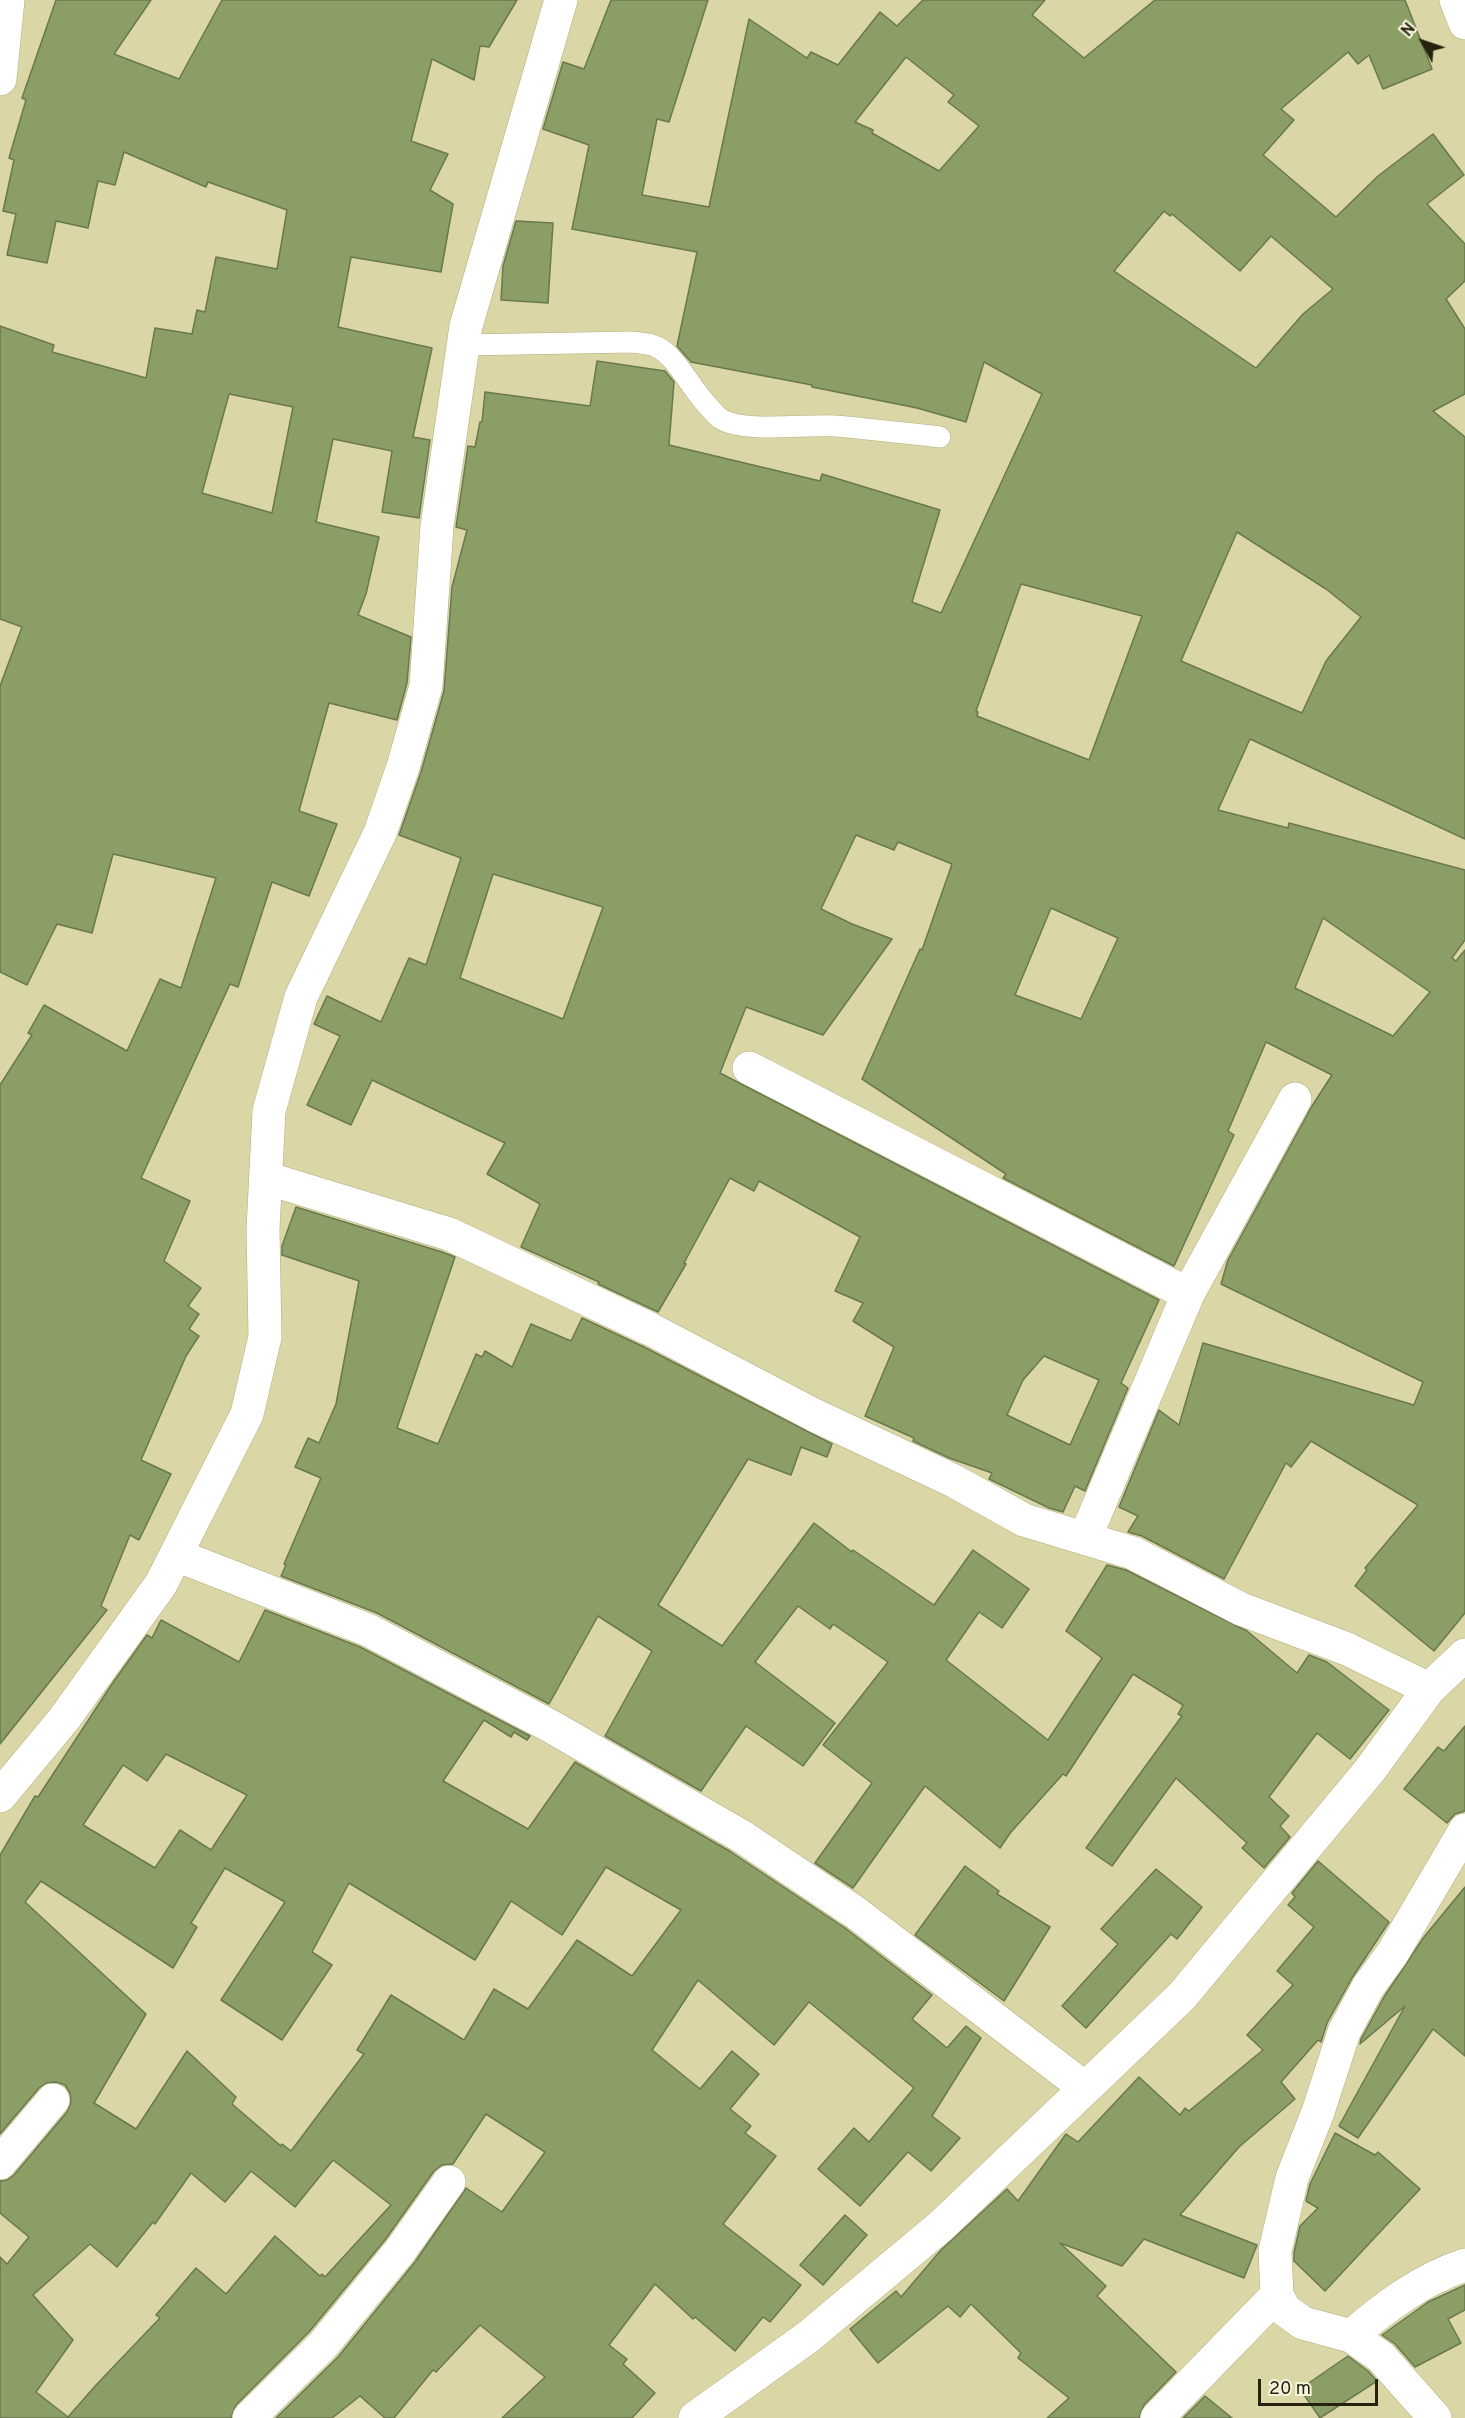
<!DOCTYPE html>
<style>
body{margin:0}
#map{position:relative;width:1465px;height:2418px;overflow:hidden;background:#dad6a5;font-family:Overpass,sans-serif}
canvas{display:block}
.north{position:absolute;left:1393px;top:12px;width:60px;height:60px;-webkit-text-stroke:4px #f7f6dd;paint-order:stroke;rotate:310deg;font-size:16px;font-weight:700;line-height:24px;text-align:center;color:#252310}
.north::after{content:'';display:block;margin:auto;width:21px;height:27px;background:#252310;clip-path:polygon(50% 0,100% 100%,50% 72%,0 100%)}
.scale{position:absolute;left:1258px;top:2379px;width:120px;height:27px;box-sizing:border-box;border:3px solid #252310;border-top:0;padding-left:8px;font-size:18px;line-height:21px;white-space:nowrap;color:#252310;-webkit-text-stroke:4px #f7f6dd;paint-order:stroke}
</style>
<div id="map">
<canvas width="1465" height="2418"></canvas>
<div class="north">N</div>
<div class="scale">20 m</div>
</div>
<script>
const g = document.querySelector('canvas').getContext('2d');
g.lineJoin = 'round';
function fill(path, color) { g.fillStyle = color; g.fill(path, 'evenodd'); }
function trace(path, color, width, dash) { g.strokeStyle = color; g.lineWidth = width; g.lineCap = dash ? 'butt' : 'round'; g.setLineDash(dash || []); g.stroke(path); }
const building = new Path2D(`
 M56 0H151L114 54 179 79 222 0H517L489 47 480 46 474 80 432 59 411 141 448 154 430 190 453 204 441 272 351 257 338 327 432 348 413 437 430 440 419 518 382 512 392 451 333 439 316 522 379 537 366 594 358 615 411 637 407 683 397 720 329 703 299 811 337 824 309 896 272 882 238 987 230 984 141 1178 190 1201 164 1261 201 1288 188 1306 199 1314 189 1329 199 1336 186 1356 141 1460 171 1474 139 1540 130 1535 101 1606 107 1610 0 1744V1085L32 1035 28 1033 44 1005 127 1051 160 979 181 988 216 878 113 854 92 933 57 924 27 985 0 972V686L22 627 0 619V326L54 345 52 352 146 378 155 328 192 334 197 310 205 312 216 257 277 269 287 210 208 182 206 187 124 152 115 185 98 181 88 228 56 221 47 263 7 255 16 214 3 211 14 160 9 158 26 100 22 98ZM229 394 293 407 272 513 202 493Z
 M611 0H708L669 122 657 119 642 195 709 207 749 19 807 58 811 52 838 65 880 12 897 26 923 0H1045L1032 15 1084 58 1155 0H1405L1432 69 1383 89 1369 55 1358 64 1348 52 1281 109 1294 120 1263 155 1336 217 1378 176 1433 134 1464 175 1427 204 1465 244V281L1446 299 1465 329V394L1433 411 1465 437V839L1250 739 1218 810 1288 828 1289 823 1465 870V940L1452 958 1456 961 1465 950V1613L1434 1651 1355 1586 1367 1570 1365 1568 1418 1505 1311 1441 1291 1467 1286 1463 1224 1579 1142 1536 1128 1532 1138 1516 1119 1507 1159 1410 1179 1425 1203 1343 1414 1405 1423 1382 1221 1284 1228 1260 1312 1106 1332 1075 1266 1042 1228 1131 1234 1135 1174 1266 1003 1178 1006 1174 862 1079 920 949 922 950 952 864 898 842 894 850 856 835 821 909 852 924 892 939 823 1035 746 1007 720 1073 1159 1300 1121 1383 1128 1388 1085 1491 1075 1486 1063 1512 1049 1508 989 1479 992 1473 949 1458 913 1441 914 1438 865 1416 894 1347 853 1321 863 1303 835 1291 860 1237 790 1198 759 1181 754 1191 730 1178 684 1263 686 1264 658 1312 598 1284 599 1282 521 1247 540 1204 487 1174 505 1143 372 1080 351 1125 307 1105 340 1036 314 1024 327 996 381 1022 409 958 426 965 461 858 399 835 421 772 444 691 452 587 467 530 456 527 468 446 475 447 480 422H482L485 392 590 406 597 361 665 371 674 382 669 445 820 481 822 474 940 510 912 602 941 613 1042 394 984 362 966 422 917 408 812 387V385L691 362 677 346 697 252 572 229 589 145 543 129 563 62 584 69ZM906 57 954 95 948 102 979 126 939 171 872 133 873 130 855 122ZM1164 211 1170 216 1172 214 1240 271 1271 236 1333 289 1303 314 1256 368 1114 271ZM1237 532 1326 589 1361 617 1326 661 1302 713 1181 661ZM1021 584 1142 616 1089 760 977 716 978 712 976 711ZM493 874 603 907 563 1019 460 978ZM1051 908 1118 938 1081 1019 1015 995ZM1323 918 1430 992 1393 1036 1295 988ZM1044 1356 1099 1380 1070 1445 1007 1415 1023 1380Z
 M516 221 553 223 548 303 501 300 503 266Z
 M296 1207 442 1252 455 1257 397 1428 438 1444 476 1354 482 1357 485 1351 512 1367 531 1324 571 1341 582 1318 642 1346 832 1444 827 1457 801 1447 791 1475 748 1459 658 1605 722 1646 814 1523 852 1552 853 1550 934 1605 973 1550 1029 1589 1002 1628 979 1612 946 1660 1048 1740 1102 1658 1066 1631 1107 1565 1126 1570 1247 1631 1297 1673 1309 1655 1327 1662 1389 1710 1350 1759 1317 1733 1269 1797 1289 1816 1280 1826 1290 1837 1264 1868 1242 1848 1247 1843 1176 1778 1112 1866 1086 1848 1182 1716 1178 1714 1183 1705 1133 1674 1066 1776 1063 1774 1011 1832 1000 1848 925 1786 853 1888 815 1863 872 1783 823 1745 888 1662 833 1624 830 1629 798 1606 755 1662 835 1723 803 1766 746 1726 701 1791 605 1736 652 1651 598 1616 549 1704 377 1613 281 1576 286 1565 284 1564 321 1478 295 1467 308 1438 319 1443 336 1404 359 1281 282 1255V1246Z
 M265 1610 360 1647 530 1736 527 1740 514 1732 511 1737 484 1720 443 1781 528 1829 575 1762 731 1852 845 1928 932 1995 912 2019 947 2048 966 2026 981 2038 932 2116 960 2138 931 2171 908 2152 860 2206 818 2169 854 2128 869 2142 914 2088 809 2002 774 2045 698 1980 652 2050 700 2089 732 2051 759 2074 730 2109 751 2126 745 2133 776 2156 723 2224 801 2285 770 2322 763 2317 735 2351 695 2317 693 2319 655 2284 609 2345 627 2359 623 2364 655 2393 632 2418H502L545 2377 480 2325 436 2372 433 2370 394 2418H385L360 2396 332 2418H276L338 2357 415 2262 466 2188 502 2212 545 2152 486 2114 453 2164 442 2165 434 2171 385 2240 309 2332 236 2405 231 2418H0V2257L7 2264 29 2237 0 2213V2181L7 2180 14 2175 67 2112 71 2103 70 2093 65 2085 56 2082 46 2083 39 2088 0 2134V1855L35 1796 38 1797 112 1684 147 1635 152 1638 161 1620 239 1662ZM166 1754 247 1795 211 1850 180 1830 155 1868 83 1825 123 1765 147 1781ZM606 1867 681 1910 632 1976 577 1940 528 2009 494 1989 464 2040 391 1995 357 2050 364 2054 291 2151 282 2144 281 2146 232 2104 236 2097 187 2051 136 2129 94 2103 146 2014 25 1902 41 1881 173 1968 197 1927 191 1923 225 1868 285 1902 221 2000 282 2040 332 1965 312 1952 349 1883 475 1960 511 1901 562 1935ZM333 2160 391 2205 325 2277 322 2274 320 2276 275 2236 226 2294 196 2268 156 2315 160 2318 97 2384 68 2417 36 2392 73 2340 33 2295 90 2244 117 2267 153 2222 155 2224 191 2173 225 2202 251 2171 295 2207Z
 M1465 1726V1811L1455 1814 1447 1823 1404 1789 1438 1747 1444 1751Z
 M1318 1861 1389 1922 1352 1978 1327 2023 1321 2042 1318 2040 1281 2082 1295 2099 1239 2147 1180 2215 1257 2245 1244 2278 1144 2239 1122 2266 1060 2243 1106 2286 1097 2296 1176 2372 1144 2405 1139 2418H1047L1069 2398 1018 2358 1021 2353 971 2304 960 2317 948 2306 878 2363 850 2329 896 2291 901 2297 941 2250 1007 2189 1018 2201 1066 2134 1078 2142 1139 2077 1180 2115 1185 2108 1189 2111 1263 2050 1247 2035 1293 1985 1277 1971 1314 1927 1288 1905 1295 1897 1292 1893Z
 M965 1866 999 1891 997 1894 1050 1927 1004 2001 915 1935Z
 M1156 1869 1202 1907 1177 1939 1171 1934 1086 2028 1062 2006 1118 1944 1101 1929Z
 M1465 1887V2056L1433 2029 1358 2138 1339 2126 1405 2006 1360 2044 1361 2039 1384 1997 1424 1937Z
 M1335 2133 1375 2155 1378 2152 1420 2189 1325 2291 1294 2261V2253L1300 2226 1318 2208 1306 2201 1310 2184Z
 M845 2215 867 2235 823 2285 800 2265Z
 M1465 2285V2310L1448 2319 1461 2343 1415 2367 1395 2344 1382 2335 1428 2302Z
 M1348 2356 1368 2371 1377 2381 1320 2418 1300 2389Z
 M1205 2396 1232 2418H1183Z`);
const service = new Path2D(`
 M464 345 631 342C640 343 649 343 657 347 676 356 692 390 708 406 712 410 716 416 721 419 743 433 806 424 835 426 870 429 905 433 940 437`);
const minor = new Path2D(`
 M1456 0 1465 23
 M0 79 8 0
 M749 1068 1188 1294
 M266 1178 449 1234 650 1329 814 1415 954 1481 1024 1520 1133 1553 1241 1609 1347 1649 1429 1689
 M1085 1538 1188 1294 1295 1099
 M176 1555 368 1630 552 1727 741 1836 856 1913 1085 2088
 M0 1796 64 1719 161 1584 247 1414 265 1337 263 1229 269 1111 301 997 380 833 403 767 426 686 437 526 466 326 561 0
 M0 2163 53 2100
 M1351 2336C1385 2307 1422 2279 1465 2265
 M249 2418 323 2345 400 2251 449 2182
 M695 2418 808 2337 941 2226 1182 1996 1370 1770 1429 1689 1465 1655
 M1157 2418 1277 2295
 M1435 2418 1381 2357 1351 2336 1303 2323 1285 2310 1277 2295 1275 2251 1292 2178 1318 2112 1344 2032 1368 1987 1392 1954 1465 1830`);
fill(building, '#8b9e65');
trace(building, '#6a784e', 1.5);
trace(service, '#b1ad7d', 22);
trace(minor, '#b1ad7d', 34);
trace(service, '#fff', 21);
trace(minor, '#fff', 33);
</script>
